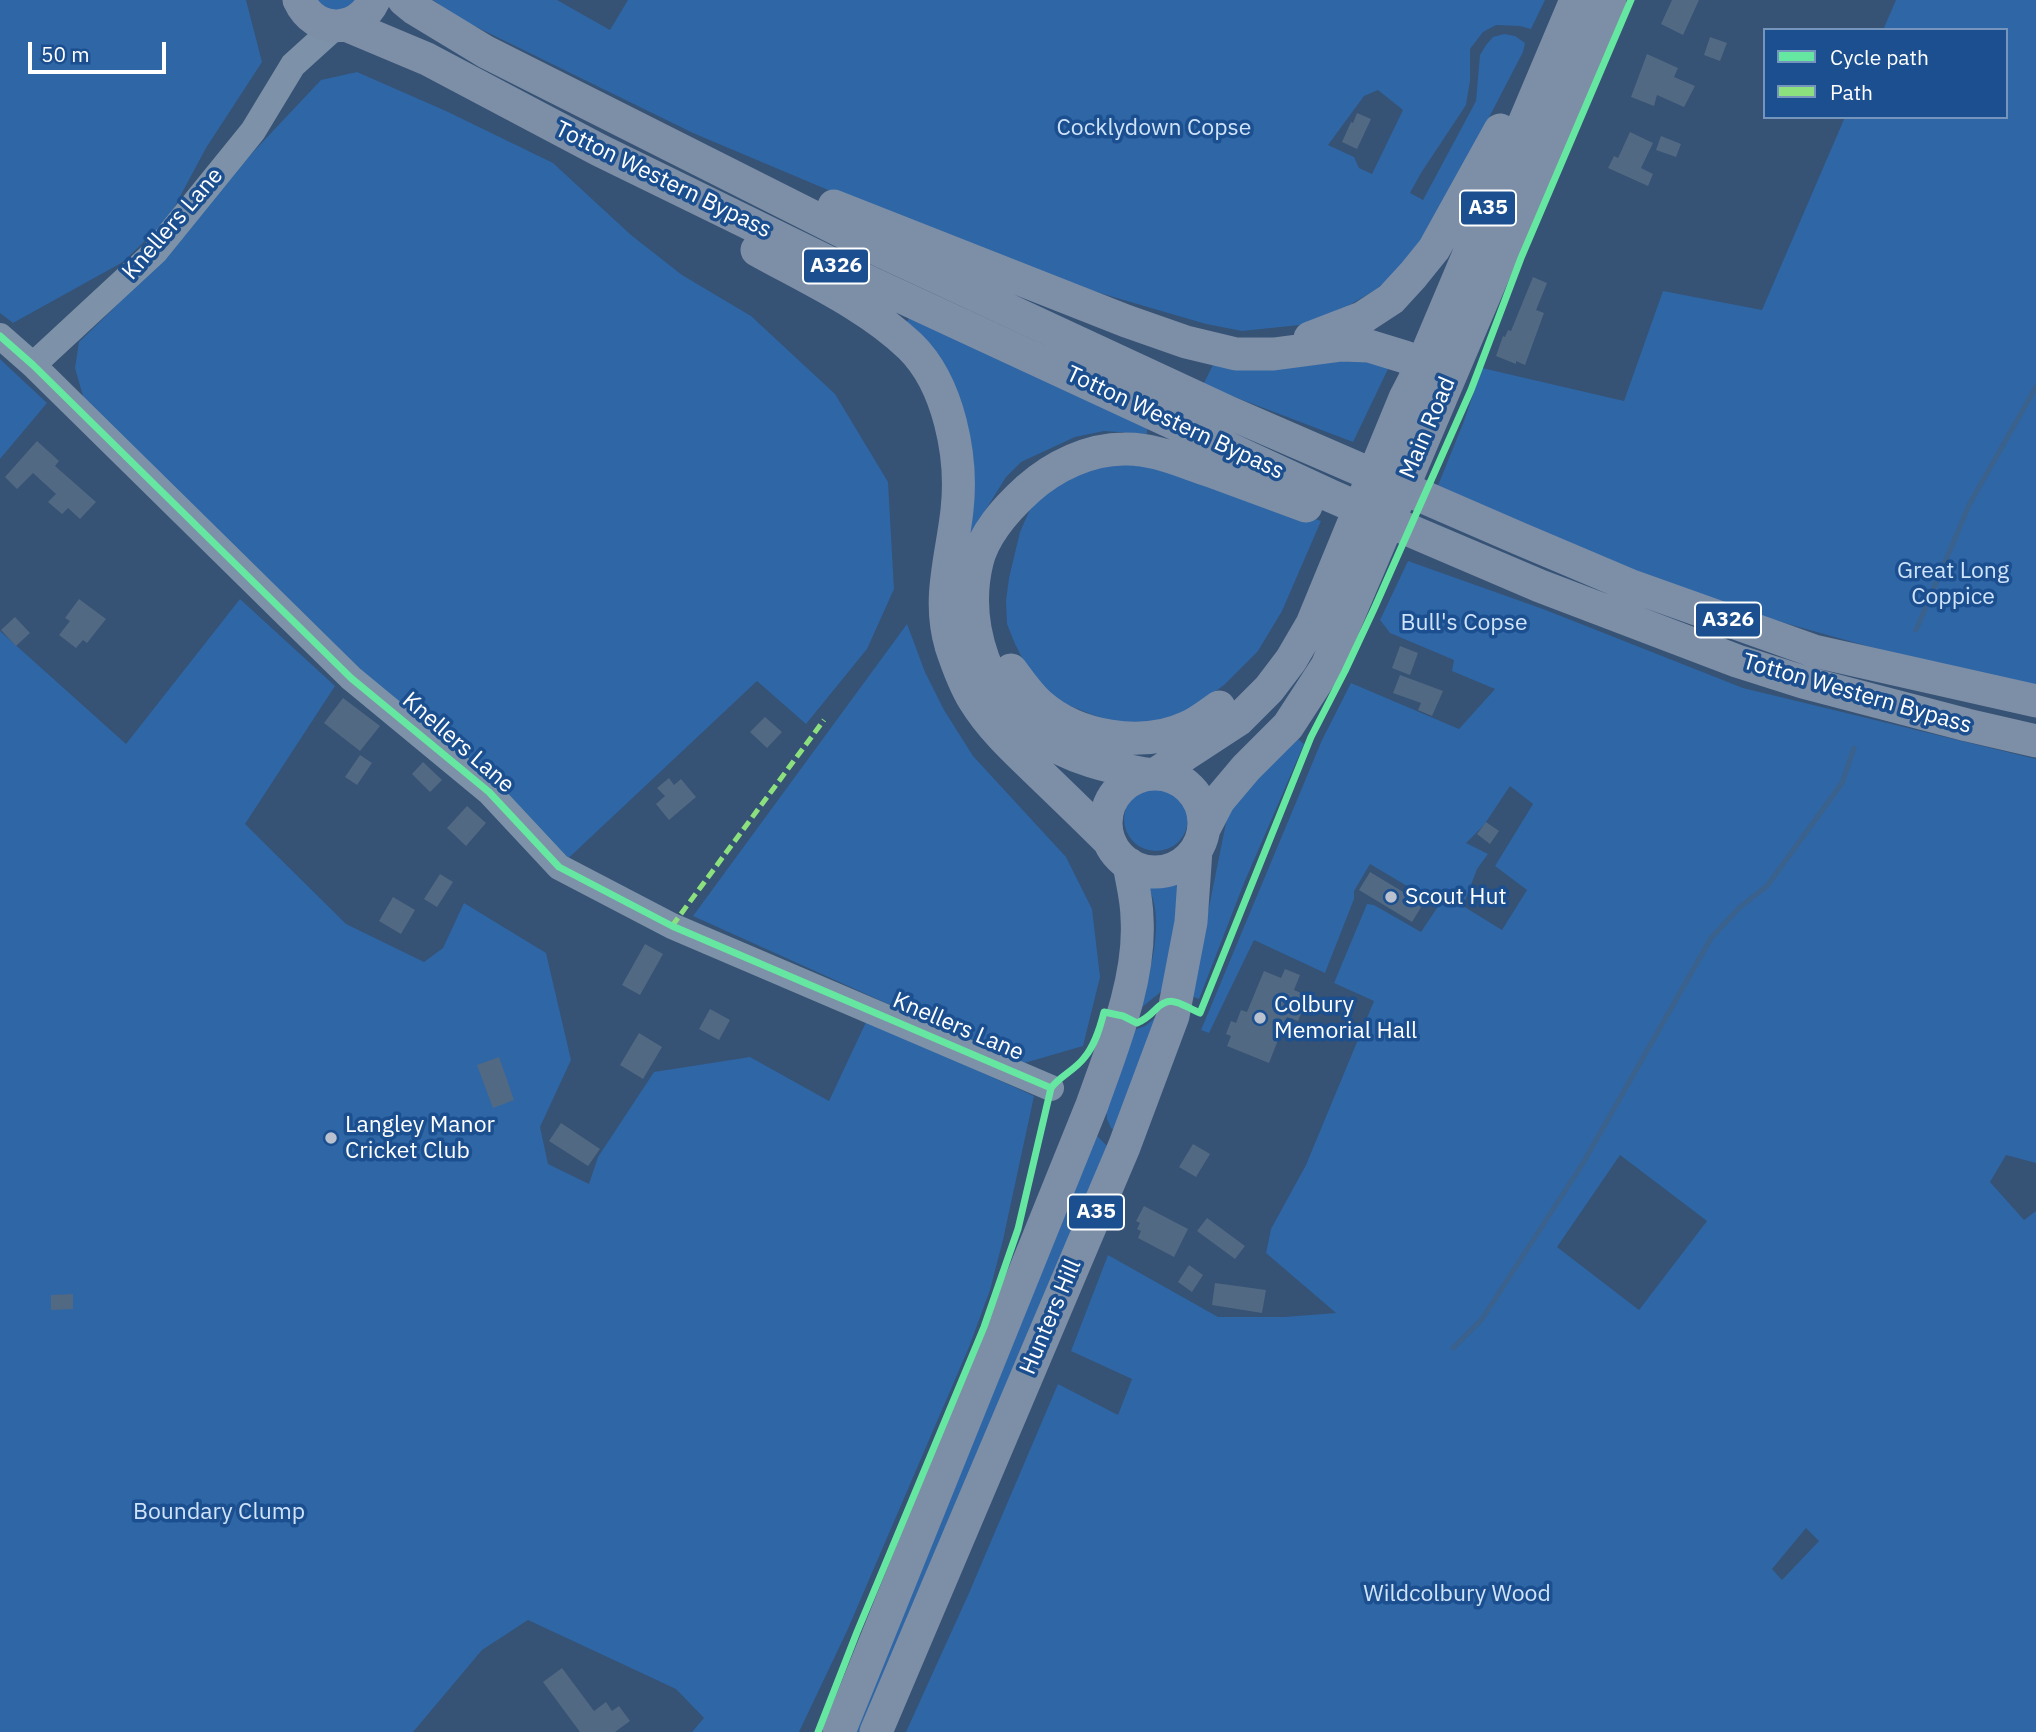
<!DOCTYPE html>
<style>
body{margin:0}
#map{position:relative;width:2036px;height:1732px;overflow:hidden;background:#365274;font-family:"IBM Plex Sans",sans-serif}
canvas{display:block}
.legend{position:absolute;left:1763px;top:28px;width:245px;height:91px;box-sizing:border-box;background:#1b4f8f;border:2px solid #7695bc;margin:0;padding:9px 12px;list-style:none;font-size:21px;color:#fff}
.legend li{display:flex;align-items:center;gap:14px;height:35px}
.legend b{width:35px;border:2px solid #7695bc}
.scale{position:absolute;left:28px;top:42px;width:138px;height:32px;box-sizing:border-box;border:4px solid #fff;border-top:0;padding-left:9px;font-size:21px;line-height:24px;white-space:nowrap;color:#fff;-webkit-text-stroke:5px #1b4f8f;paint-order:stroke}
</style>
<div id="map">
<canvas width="2036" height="1732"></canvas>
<ul class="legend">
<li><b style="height:9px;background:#66e7a1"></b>Cycle path</li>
<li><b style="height:9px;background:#8de07e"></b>Path</li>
</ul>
<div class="scale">50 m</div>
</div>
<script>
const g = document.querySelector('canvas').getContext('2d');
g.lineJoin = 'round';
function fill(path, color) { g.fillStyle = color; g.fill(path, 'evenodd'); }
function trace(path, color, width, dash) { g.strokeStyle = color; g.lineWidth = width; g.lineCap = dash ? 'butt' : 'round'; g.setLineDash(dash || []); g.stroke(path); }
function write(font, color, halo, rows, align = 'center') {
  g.font = font + ' "IBM Plex Sans",sans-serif'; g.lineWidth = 7; g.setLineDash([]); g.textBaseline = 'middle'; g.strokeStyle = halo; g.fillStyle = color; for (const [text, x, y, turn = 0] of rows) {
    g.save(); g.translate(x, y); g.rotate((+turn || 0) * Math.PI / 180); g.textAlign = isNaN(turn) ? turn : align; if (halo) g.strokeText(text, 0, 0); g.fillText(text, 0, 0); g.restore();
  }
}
const green = new Path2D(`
 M0 0H246L262 62 206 148 168 219 123 262 13 323 0 313Z
 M312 0H363L338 15Z
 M433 0H557L610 30 628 0H1545L1531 29 1520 26 1496 25 1483 32 1470 49V81L1466 105 1421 173 1410 193 1423 200 1476 101 1480 55 1486 45 1493 37 1504 34 1515 36 1525 43 1523 52 1441 210 1414 255 1377 289 1322 321 1309 324 1242 331 1206 324 1055 280 873 209 693 133 458 18ZM1378 90 1403 110 1372 174 1359 168 1354 157 1328 145 1364 96Z
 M1896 0H2036V689L1963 673 1749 613 1534 534 1437 488 1464 421 1482 368 1624 401 1663 291 1762 310 1845 117H2006V30H1883Z
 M357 72 446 111 553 163 631 235 682 275 751 316 835 394 888 482 894 589 867 649 806 724 757 681 559 867 351 678 85 403 75 368 79 342 111 311 185 231 238 168 321 80Z
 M912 313 1147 420V434L1104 431 1075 437 1021 462 1006 477 970 535 969 464 905 325Z
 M0 359 47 403 0 459Z
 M1359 359 1389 367 1353 442 1203 385 1214 363Z
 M1118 460 1208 477 1321 521 1282 611 1258 651 1224 685 1188 712 1153 725H1124L1093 715 1053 699 1033 679 1015 644 1007 624 1006 601 1009 578 1020 532 1031 507 1064 479Z
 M1408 561 1543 609 1743 688 2036 759V1163L2006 1155 1990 1182 2024 1220 2036 1211V1732H906L969 1593 1058 1384 1118 1415 1132 1379 1071 1351 1108 1255 1218 1317H1284L1336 1313 1266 1253 1271 1229 1306 1165 1374 1001 1334 983 1367 904 1374 905 1421 932 1439 905 1370 864 1354 891V899L1325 973 1254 940 1209 1033 1201 1030 1322 740 1351 683 1459 729 1495 689 1452 671 1454 660 1390 633 1380 620ZM1510 786 1533 804 1495 866 1527 890 1502 930 1463 906 1477 869 1488 854 1466 843 1484 825ZM1620 1155 1707 1221 1639 1310 1557 1247ZM1806 1528 1819 1541 1782 1580 1772 1569Z
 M240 599 335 686 245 824 346 924 424 962 443 948 464 903 546 953 571 1060 540 1127 548 1164 589 1184 598 1157 654 1072 750 1057 829 1101 867 1020 1034 1096 1003 1240 990 1290 969 1347 847 1631 799 1732H692L704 1718 676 1689 528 1620 482 1650 413 1732H0V631L126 744Z
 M907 624 925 672 944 710 973 756 1066 857 1092 909 1100 977 1083 1046 1021 1064 693 916Z
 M1293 735 1304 744 1244 883 1199 999 1191 996 1229 808Z
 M1124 819a32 32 0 1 1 64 0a32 32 0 1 1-64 0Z
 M1183 877 1163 990 1141 1008C1149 974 1167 918 1147 885L1172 883Z
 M1165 1010 1118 1134 1111 1128 1107 1119 1106 1105 1134 1030 1145 1026Z
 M1095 1134 1112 1151 862 1732H850Z`);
const stream = new Path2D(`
 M1916 630 1970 503 2036 387
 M1453 1348 1482 1319 1583 1163 1711 938 1740 907 1767 886 1842 783 1854 748`);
const building = new Path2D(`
 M1672 0H1699L1683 35 1661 24Z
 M1710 37 1727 43 1720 61 1704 55Z
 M1647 54 1678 68 1674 77 1695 86 1684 107 1657 95 1654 106 1631 97Z
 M1357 113 1371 119 1357 149 1342 142 1351 122 1353 123Z
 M1630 132 1653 143 1641 168 1653 174 1648 186 1608 168 1614 156 1618 158Z
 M1661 136 1681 144 1676 157 1656 150Z
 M1533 277 1547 283 1536 310 1544 313 1525 365 1516 361V364L1496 356 1503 336 1505 337 1508 330 1511 331Z
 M37 441 59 461 55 466 96 502 80 519 68 508 62 514 48 502 56 494 33 473 17 489 5 477Z
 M79 599 106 619 87 643 83 640 76 648 59 635 70 621 65 618Z
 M15 617 30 633 16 646 1 630Z
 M1400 646 1418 653 1410 675 1392 668Z
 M1400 675 1443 691 1432 716 1418 710 1421 703 1393 693Z
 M343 698 380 726 360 751 324 723Z
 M765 717 782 732 767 748 750 732Z
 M360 755 372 763 357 785 345 777Z
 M423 762 442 780 430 792 412 774Z
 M669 778 674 785 681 779 696 797 669 820 656 804 665 796 657 788Z
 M467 806 486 823 466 846 447 828Z
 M1486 822 1499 831 1490 844 1477 834Z
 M1370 872 1423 904 1412 922 1359 890Z
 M440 874 453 882 437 907 424 899Z
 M393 897 415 910 401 934 379 921Z
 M645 944 663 954 640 995 622 985Z
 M1285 969 1300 975 1294 990 1308 996 1298 1021 1287 1017 1269 1063 1227 1046 1231 1036 1226 1034 1231 1021 1236 1023 1241 1010 1247 1012 1264 971 1281 978Z
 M710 1009 730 1020 719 1040 699 1029Z
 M639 1033 662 1047 643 1079 620 1065Z
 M499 1057 514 1100 493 1108 477 1065Z
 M561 1123 600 1149 588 1166 549 1141Z
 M1193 1144 1210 1154 1196 1177 1179 1167Z
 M1144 1206 1188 1229 1174 1257 1138 1238 1141 1231 1137 1229 1140 1223 1136 1221Z
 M1207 1218 1245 1246 1235 1259 1197 1231Z
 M1189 1265 1203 1275 1192 1292 1178 1282Z
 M1215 1283 1266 1290 1262 1313 1212 1305Z
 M73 1294V1309L51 1310V1295Z
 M562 1668 594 1711 606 1702 612 1711 619 1706 630 1721 615 1732H580L543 1682Z`);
const minor = new Path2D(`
 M0 336 33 365 351 678 489 792 559 867 672 926 1051 1088
 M33 365 155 252 253 131 293 65 336 26`);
const major = new Path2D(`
 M299 0C315 35 358 34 374 0
 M404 0 415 9 486 52 881 251 1230 413 1518 538 1629 585 1814 651 2036 701
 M346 25 427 59 599 150 869 282 1331 496 1418 534 1540 586 1737 661 1803 682 1967 725 2036 741
 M834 206 1126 321 1186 342 1236 354H1274L1342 345 1369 346 1405 357 1422 365 1436 378
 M757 250C809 279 867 305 910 346 949 384 963 457 957 510 952 557 937 598 951 646 957 664 964 684 974 700 990 726 1012 747 1034 768 1059 792 1085 817 1110 842
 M1310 338 1362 318 1391 299 1413 275 1434 249 1500 130
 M1011 670C1020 682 1028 694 1039 704 1076 737 1141 749 1188 727 1199 722 1209 714 1219 707
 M1157 773 1238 720 1269 689 1291 660 1312 624 1405 398 1422 365 1576 0
 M1106 823a49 49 0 1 1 98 0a49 49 0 1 1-98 0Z
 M1145 774C1109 767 1072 759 1041 737 987 700 962 624 977 562 984 533 1006 509 1028 489 1054 466 1089 449 1124 449 1154 448 1183 462 1211 471 1243 483 1274 494 1306 506
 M1204 829 1219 800 1246 768 1288 726 1327 666 1610 0
 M839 1732 1092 1105C1112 1048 1141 979 1137 918 1137 900 1132 882 1129 864
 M876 1732 1124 1147 1173 1016 1191 922 1196 850`);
const quiet = new Path2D(`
 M672 926 824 720`);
const cycleway = new Path2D(`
 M0 336 33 365 351 678 489 792 559 867 672 926 1051 1088
 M818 1732 857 1632 984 1327 1018 1229 1051 1088C1060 1076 1075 1070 1084 1058 1095 1045 1100 1028 1104 1012L1123 1016 1137 1023C1144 1020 1149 1016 1155 1010 1171 993 1181 1005 1200 1013L1311 737 1345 671 1374 609 1471 390 1521 258 1631 0`);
const markers = [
 [1391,897,7,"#b9c2ce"],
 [1260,1018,7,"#b9c2ce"],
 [331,1138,7,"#b9c2ce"]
];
const shields = [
 [1488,208,56],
 [836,266,66],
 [1728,620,66],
 [1096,1212,56]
];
const shieldNames = [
 ["A35",1488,208],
 ["A326",836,266],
 ["A326",1728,620],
 ["A35",1096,1212]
];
const parkNames = [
 ["Cocklydown Copse",1154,128],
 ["Great Long",1953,571],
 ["Coppice",1953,597],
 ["Bull's Copse",1464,623],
 ["Boundary Clump",219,1512],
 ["Wildcolbury Wood",1457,1594]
];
const streetNames = [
 ["Totton Western Bypass",663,180,26],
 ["Knellers Lane",173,224,-49],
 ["Totton Western Bypass",1175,423,25],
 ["Main Road",1428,428,-67],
 ["Totton Western Bypass",1857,694,16],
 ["Knellers Lane",458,743,41],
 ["Knellers Lane",958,1027,23],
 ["Hunters Hill",1051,1317,-67]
];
const poiNames = [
 ["Scout Hut",1405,897],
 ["Colbury",1274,1005],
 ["Memorial Hall",1274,1031],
 ["Langley Manor",345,1125],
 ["Cricket Club",345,1151]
];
fill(green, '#2f66a5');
trace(stream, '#3b618d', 5);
fill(building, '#526984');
trace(minor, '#7d92a8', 26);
trace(major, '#7d8ea7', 33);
trace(quiet, '#8de07e', 5, [10, 5]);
trace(cycleway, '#66e7a1', 7);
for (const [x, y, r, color] of markers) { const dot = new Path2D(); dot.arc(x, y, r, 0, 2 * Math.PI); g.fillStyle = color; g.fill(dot); trace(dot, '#1b4f8f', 2.5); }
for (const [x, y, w] of shields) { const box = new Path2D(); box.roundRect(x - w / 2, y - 17.5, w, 35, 5); g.fillStyle = '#1b4f8f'; g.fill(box); trace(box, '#fff', 2); }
write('bold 21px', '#fff', null, shieldNames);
write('23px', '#cfe3fa', '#1b4f8f', parkNames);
write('23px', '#fff', '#1b4f8f', streetNames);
write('23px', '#fff', '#1b4f8f', poiNames, 'left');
</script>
